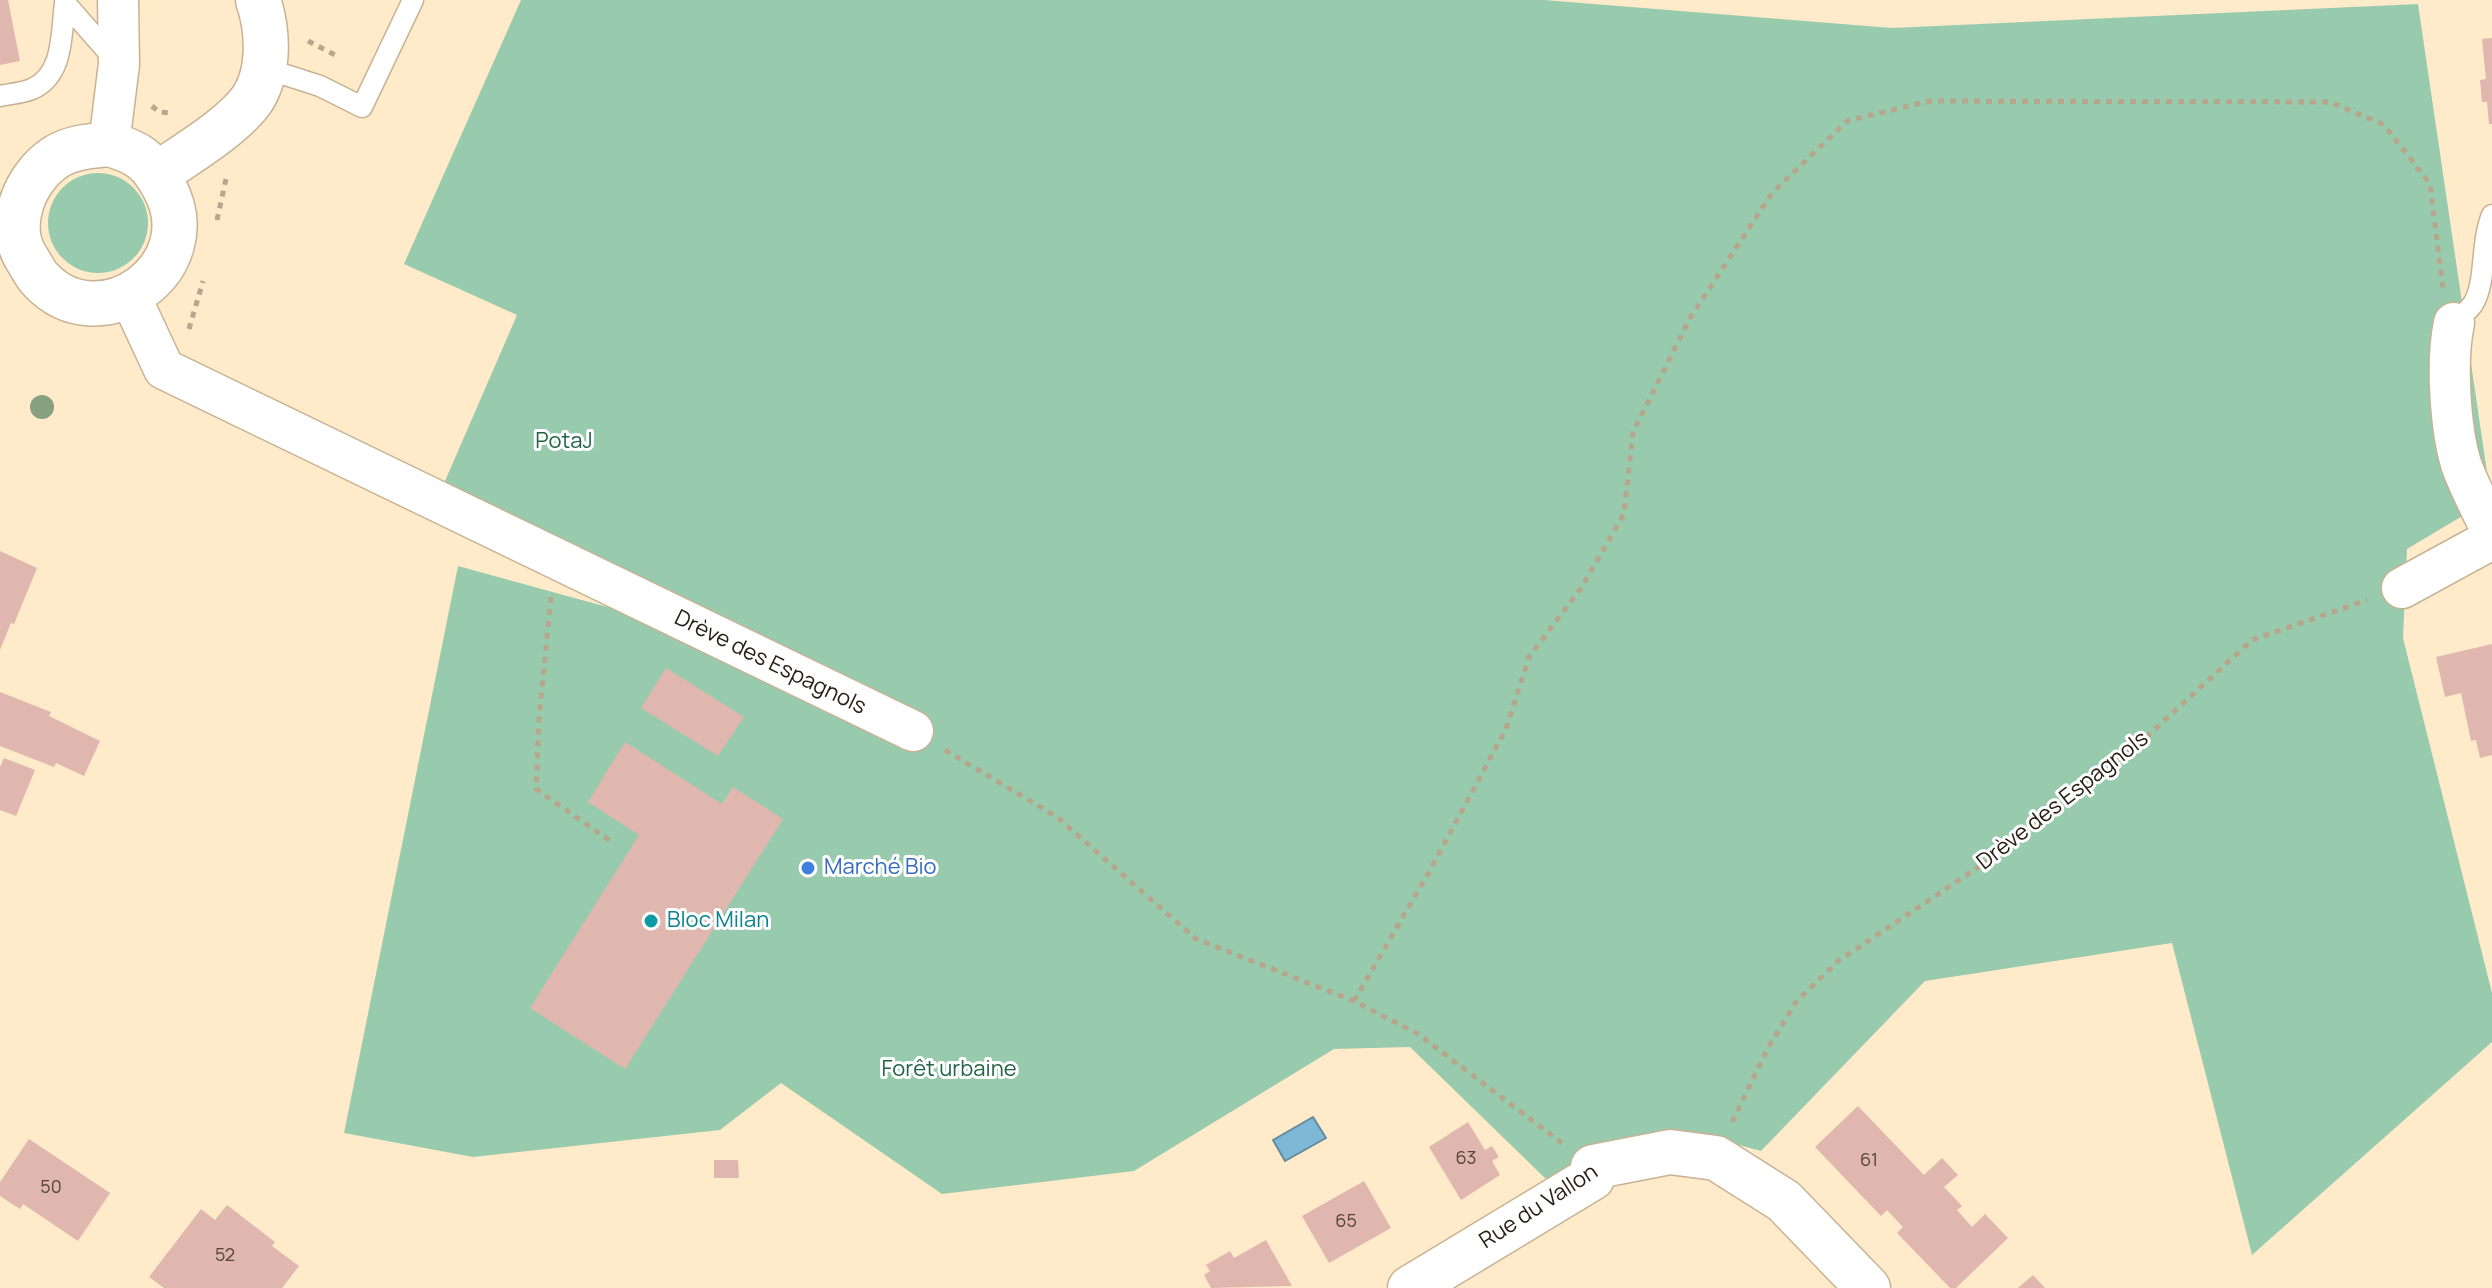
<!DOCTYPE html>
<meta charset="utf-8">
<style>
body{margin:0}
canvas{display:block;background:#ffeac9}
</style>
<canvas width="2492" height="1288"></canvas>
<script>
const g = document.querySelector('canvas').getContext('2d');
g.lineJoin = 'round';
function fill(path, color) { g.fillStyle = color; g.fill(path, 'evenodd'); }
function trace(path, color, width, dash) { g.strokeStyle = color; g.lineWidth = width; g.lineCap = dash ? 'butt' : 'round'; g.setLineDash(dash || []); g.stroke(path); }
function write(font, color, halo, rows, align = 'center') {
  g.font = font + ' Manrope,sans-serif'; g.lineWidth = 6; g.setLineDash([]); g.textBaseline = 'middle'; g.strokeStyle = halo; g.fillStyle = color; for (const [text, x, y, turn = 0] of rows) {
    g.save(); g.translate(x, y); g.rotate((+turn || 0) * Math.PI / 180); g.textAlign = isNaN(turn) ? turn : align; if (halo) g.strokeText(text, 0, 0); g.fillText(text, 0, 0); g.restore();
  }
}
const green = new Path2D(`
 M521 0H1544L1892 28 2418 4 2491 499 2407 549 2403 638 2492 993V1042L2252 1255 2172 943 1925 981 1761 1151 1683 1130 1549 1182 1410 1047 1334 1049 1134 1171 942 1194 781 1083 720 1130 473 1157 344 1133 458 566 833 669 442 488 517 315 404 264Z
 M48 223a50 50 0 1 1 100 0a50 50 0 1 1-100 0Z`);
const water = new Path2D(`
 M1313 1117 1326 1138 1285 1161 1273 1140Z`);
const building = new Path2D(`
 M0 0H8L20 61 0 65Z
 M2492 38V124H2489L2487 102H2482L2480 80 2486 79 2482 39Z
 M0 551 37 568 14 624 11 623 0 650Z
 M2492 644V755L2480 758 2476 740 2471 741 2461 693 2445 697 2436 657Z
 M666 668 744 717 718 756 641 708Z
 M0 692 51 712 49 716 100 741 84 776 56 763 54 767 0 746Z
 M625 742 722 804 733 787 783 819 625 1069 530 1008 639 835 588 802Z
 M4 758 35 770 16 816 0 810V767Z
 M1858 1106 1924 1175 1942 1158 1958 1175 1944 1187 1962 1206 1957 1210 1972 1227 1985 1214 2008 1238 1956 1288H1950L1897 1233 1903 1227 1887 1210 1881 1216 1815 1147Z
 M1468 1122 1485 1150 1492 1146 1499 1157 1492 1161 1500 1175 1461 1200 1429 1147Z
 M29 1139 110 1193 78 1241 23 1204 20 1209 0 1196V1182Z
 M714 1160H738L739 1178H714Z
 M1364 1181 1391 1228 1329 1263 1302 1216Z
 M227 1205 275 1242 272 1246 299 1266 282 1288H164L149 1277 201 1209 215 1220Z
 M1266 1240 1292 1286 1211 1288 1204 1275 1210 1271 1206 1265 1230 1251 1234 1258Z
 M2033 1275 2045 1288H2018Z`);
const path = new Path2D(`
 M308 41 335 55
 M152 106 159 112 172 113
 M217 220 226 179
 M189 329 203 281
 M551 597 539 718 536 789 613 843
 M945 750 1057 817 1196 939 1354 1001 1418 1034 1562 1143
 M1354 1001 1429 872 1506 729 1529 657 1581 588 1624 514 1633 432 1690 318 1772 193 1847 121 1929 101 2330 102 2384 125 2430 184 2443 289
 M1732 1122 1768 1048 1796 1002 1838 961 2007 848 2142 741 2252 640 2367 600`);
const service = new Path2D(`
 M264 68 320 86 362 107 413 0
 M0 96C10 94 22 93 32 89 64 75 61 34 65 3L116 61
 M2454 323C2460 317 2468 311 2473 304 2487 281 2480 244 2492 215`);
const minor = new Path2D(`
 M109 144 119 64 118 0
 M130 296 164 369 913 731
 M2454 323C2446 360 2450 427 2461 464 2469 487 2482 510 2492 532
 M2402 588 2492 539`);
const tertiary = new Path2D(`
 M109 144C137 152 150 160 164 187 209 268 99 344 40 279 35 274 31 265 27 259 5 225 25 177 56 157 72 147 91 146 109 144Z
 M158 174C186 154 224 132 246 107 271 80 269 32 258 0
 M1410 1288 1592 1178 1593 1167 1670 1152 1716 1158 1784 1201 1868 1288`);
const trees = [
 [42,407]
];
const markers = [
 [808,868,8,"#3f7fe0"],
 [651,921,8,"#0f9aa8"]
];
const numberNames = [
 ["63",1466,1159],
 ["61",1869,1161],
 ["50",51,1188],
 ["65",1346,1222],
 ["52",225,1256]
];
const parkNames = [
 ["PotaJ",564,442],
 ["Forêt urbaine",949,1070]
];
const streetNames = [
 ["Drève des Espagnols",770,663,26],
 ["Drève des Espagnols",2063,801,-38],
 ["Rue du Vallon",1539,1207,-33]
];
const shopNames = [
 ["Marché Bio",824,868]
];
const cultureNames = [
 ["Bloc Milan",667,921]
];
fill(green, '#98cbae');
fill(water, '#7eb8d7');
trace(water, '#648a9c', 2);
fill(building, '#e0b7ae');
trace(service, '#c7b394', 23);
trace(minor, '#c7b394', 43);
trace(tertiary, '#c7b394', 47);
trace(path, '#b6a68c', 5, [6, 6]);
trace(service, '#fff', 20);
trace(minor, '#fff', 40);
trace(tertiary, '#fff', 44);
g.fillStyle = '#86a080';
for (const [x, y] of trees) { g.beginPath(); g.arc(x, y, 12, 0, 2 * Math.PI); g.fill(); }
for (const [x, y, r, color] of markers) { const dot = new Path2D(); dot.arc(x, y, r, 0, 2 * Math.PI); g.fillStyle = color; g.fill(dot); trace(dot, '#fff', 3); }
write('18px', '#544439', null, numberNames);
write('22px', '#236445', '#fff', parkNames);
write('22px', '#261e12', '#fff', streetNames);
write('22px', '#366cbe', '#fff', shopNames, 'left');
write('22px', '#0d838f', '#fff', cultureNames, 'left');
</script>
